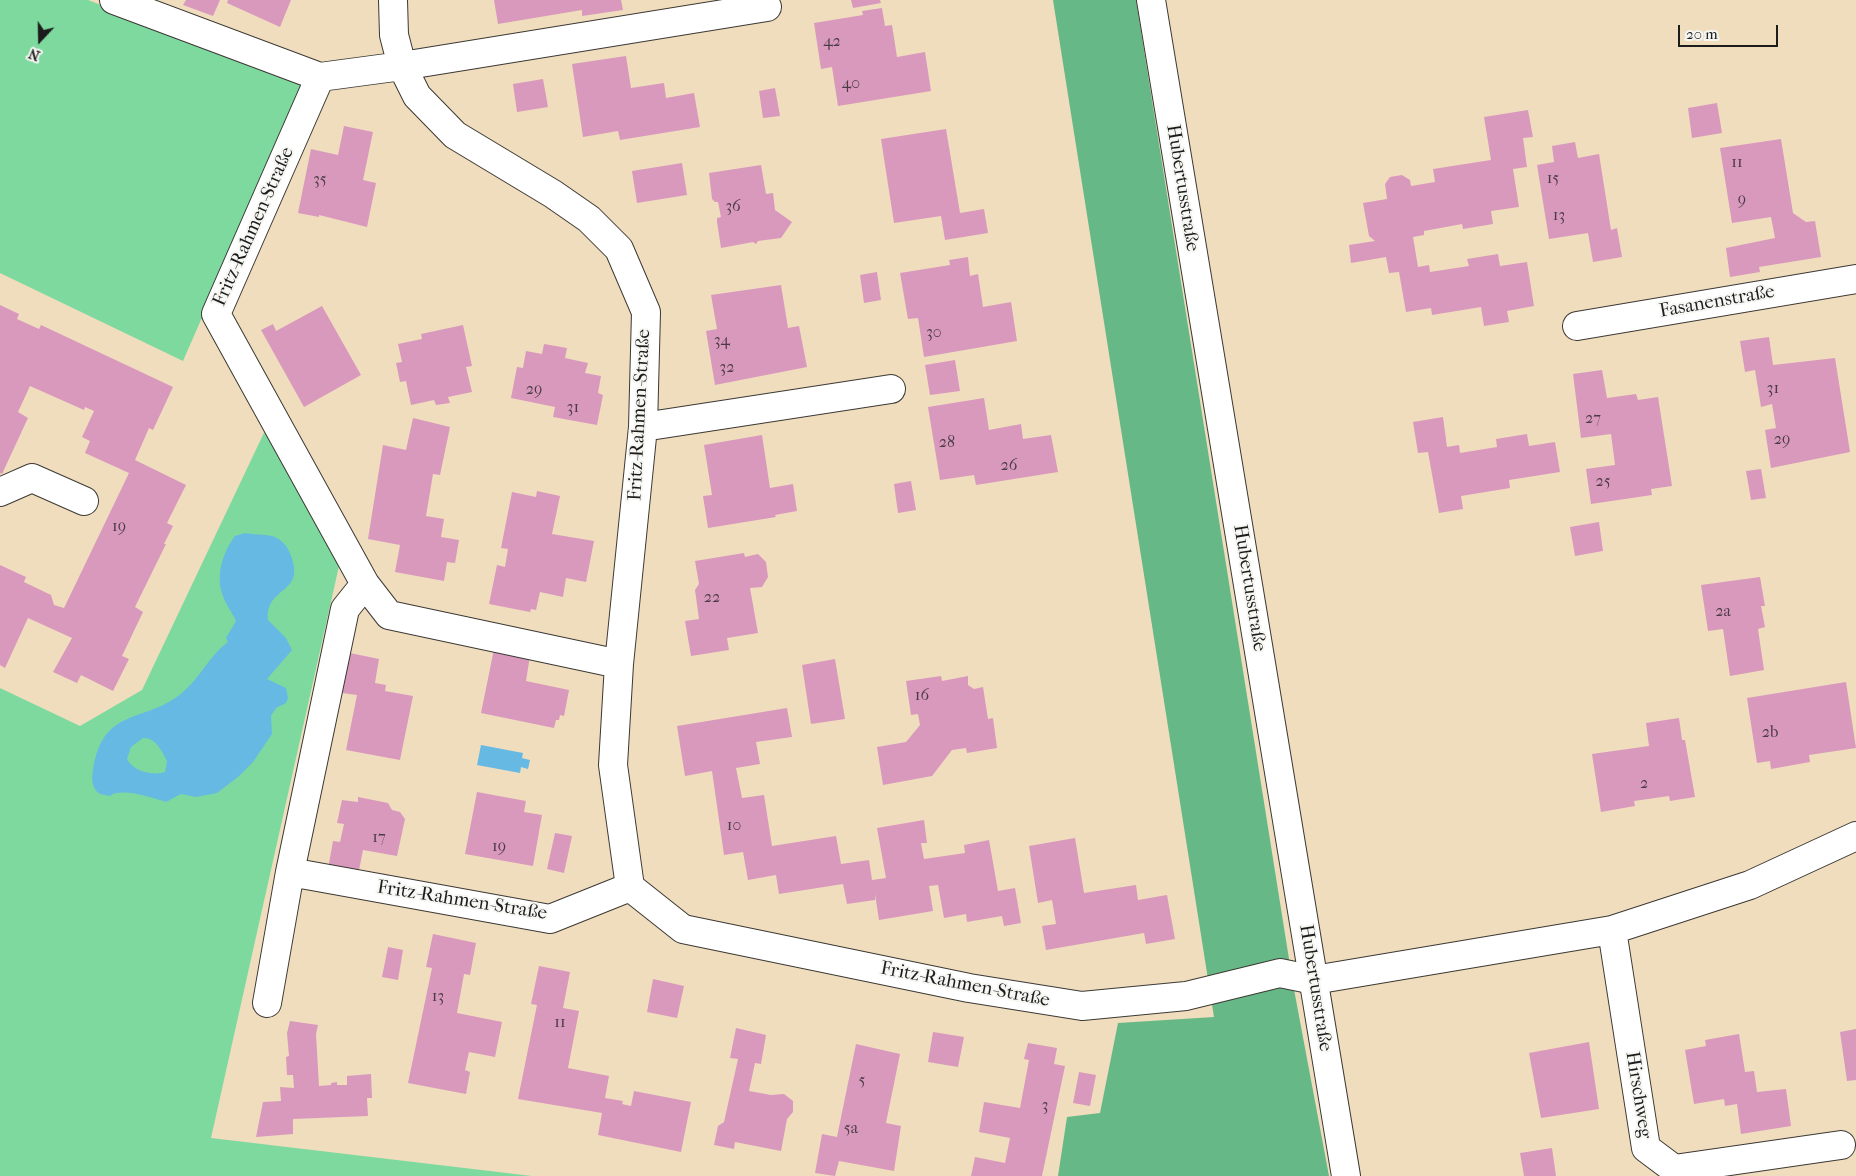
<!DOCTYPE html>
<meta charset="utf-8">
<style>
body{margin:0}
#map{position:relative;width:1856px;height:1176px;overflow:hidden;background:#f0ddbe;font-family:"IM FELL French Canon",serif}
canvas{display:block}
.north{position:absolute;left:15px;top:15px;width:50px;height:50px;-webkit-text-stroke:4px #f6f6f2;paint-order:stroke;rotate:201deg;font-size:14px;font-weight:700;line-height:20px;text-align:center;color:#1c1c1c}
.north::after{content:'';display:block;margin:auto;width:18px;height:22px;background:#1c1c1c;clip-path:polygon(50% 0,100% 100%,50% 72%,0 100%)}
.scale{position:absolute;left:1678px;top:25px;width:100px;height:22px;box-sizing:border-box;border:2px solid #1c1c1c;border-top:0;padding-left:6px;font-size:15px;line-height:18px;white-space:nowrap;color:#1c1c1c;-webkit-text-stroke:4px #f6f6f2;paint-order:stroke}
</style>
<div id="map">
<canvas width="1856" height="1176"></canvas>
<div class="north">N</div>
<div class="scale">20 m</div>
</div>
<script>
const g = document.querySelector('canvas').getContext('2d');
g.lineJoin = 'round';
function fill(path, color) { g.fillStyle = color; g.fill(path, 'evenodd'); }
function trace(path, color, width, dash) { g.strokeStyle = color; g.lineWidth = width; g.lineCap = dash ? 'butt' : 'round'; g.setLineDash(dash || []); g.stroke(path); }
function write(font, color, halo, rows, align = 'center') {
  g.font = font + ' "IM FELL French Canon",serif'; g.lineWidth = 4; g.setLineDash([]); g.textBaseline = 'middle'; g.strokeStyle = halo; g.fillStyle = color; for (const [text, x, y, turn = 0] of rows) {
    g.save(); g.translate(x, y); g.rotate((+turn || 0) * Math.PI / 180); g.textAlign = isNaN(turn) ? turn : align; if (halo) g.strokeText(text, 0, 0); g.fillText(text, 0, 0); g.restore();
  }
}
const green = new Path2D(`
 M0 0H88L304 84 183 361 0 273Z
 M271 418 343 548 211 1138 532 1176H0V688L80 726 142 690Z`);
const forest = new Path2D(`
 M1053 0H1136L1293 984 1329 1176H1058L1067 1117 1100 1113 1118 1023 1214 1017Z`);
const water = new Path2D(`
 M245 533C254 535 263 534 272 536 279 538 286 544 289 551 309 596 265 584 268 620L286 638 292 650 267 679 286 688 288 698 286 703 276 708 271 716 272 734 253 762 238 777 217 793 196 797 181 794 166 802C154 798 120 787 110 796L100 794C92 789 91 779 93 770 103 706 144 724 182 693 200 678 209 656 228 642L226 638 236 621C232 612 226 605 223 596 215 576 223 552 235 536ZM143 738C156 737 162 752 167 761L165 772C153 776 134 772 127 759L131 747Z
 M481 745 523 753 522 758 530 760 528 769 521 767 520 773 477 765Z`);
const building = new Path2D(`
 M186 0H220L213 16 183 5Z
 M228 0H291L280 27 227 3Z
 M494 0H621L623 10 582 16V10L498 24Z
 M851 0H880L881 3 853 8Z
 M882 8 885 26 892 25 897 57 925 52 931 91 838 106 832 67 821 69 814 23 863 15 862 11Z
 M626 56 631 88 664 83 666 98 694 93 700 127 620 140 618 131 583 137 572 64Z
 M543 79 548 107 517 112 513 84Z
 M775 88 780 116 763 118 759 91Z
 M1717 103 1722 133 1692 138 1688 108Z
 M1528 110 1533 137 1523 138 1527 167 1513 169 1519 207 1491 211 1493 224 1463 229 1462 224 1424 231V235L1413 237 1418 267 1429 265 1430 272 1469 266 1467 259 1498 254 1500 266 1527 262 1534 306 1507 311 1509 322 1484 326 1481 307 1432 315 1431 308 1406 312 1399 272 1389 273 1386 257 1351 263 1349 245 1375 241 1369 236 1363 203 1387 199 1385 184 1390 177 1402 175 1410 180 1411 186 1435 182 1433 169 1491 160 1484 117Z
 M344 126 373 132 363 180 376 183 367 227 319 215V217L298 213 311 149 338 155Z
 M946 129 960 213 984 209 988 233 945 240 941 216 894 223 881 139Z
 M1781 139 1793 213 1806 222 1815 221 1821 257 1759 267 1760 272 1730 277 1726 248 1775 238 1771 217 1732 223 1720 148Z
 M1575 142 1578 158 1599 154 1611 230 1617 228 1622 257 1593 262 1588 233 1549 239 1537 165 1554 162 1552 146Z
 M682 163 687 195 637 203 632 171Z
 M761 165 766 194 773 193 775 210 792 222 781 238 758 241 756 244 753 242 721 248 717 222V218L721 217 718 202H715L712 199 709 173Z
 M968 257 970 276 978 274 983 307 1011 302 1017 341 924 357 918 318 908 319 900 273 950 265 949 260Z
 M877 272 881 300 864 303 860 275Z
 M781 285 788 328 799 326 807 367 715 385 706 331 717 329 711 295Z
 M0 305 19 314 17 319 39 329 41 325 173 387 153 430 149 428 135 460 186 485 167 523 173 526 164 544H166L135 607 143 612 122 656 129 659 113 691 81 675 77 683 53 672 72 638 28 618 5 668 0 665V565L26 577 24 582 51 595 54 605 64 608 129 473 85 453 90 441 82 437 94 411 85 407 84 410 30 386 18 412 28 418 2 474 0 473Z
 M322 306 361 375 304 407 261 330 273 324 276 331Z
 M463 325 472 366 466 367 472 392 448 397 450 403 436 405 434 400 411 405 406 381 400 382 396 363 402 362 398 344 422 339 421 334Z
 M1769 337 1773 365 1835 358 1850 452 1771 468 1765 430 1776 428 1772 404 1761 407 1755 370 1745 372 1740 341Z
 M544 344 567 348 565 358 588 363 585 373 601 376 598 393 603 395 597 425 553 417 555 407 511 398 517 367 523 368 526 351 542 354Z
 M955 360 960 391 930 395 925 365Z
 M1602 370 1607 398 1636 394 1638 400 1658 397 1672 486 1651 489 1652 495 1591 504 1586 469 1615 465 1611 434 1581 438 1573 374Z
 M984 398 989 430 1021 424 1023 439 1051 435 1058 472 976 485 974 475 940 480 928 407Z
 M1443 417 1447 447 1459 445 1460 453 1497 447 1496 439 1527 434 1529 446 1555 442 1560 472 1509 480 1510 488 1461 496 1463 509 1439 513 1428 452 1418 453 1413 422Z
 M413 418 450 427 440 475 433 474 426 516 444 519 441 537 459 540 455 563 447 562 444 581 395 572 400 545 368 539 383 445 406 450Z
 M762 435 770 488 793 484 797 511 775 515 776 517 708 528 703 496 712 495 704 445Z
 M1761 469 1766 498 1751 500 1746 471Z
 M911 481 916 510 898 513 894 484Z
 M537 491 560 496 552 534 594 541 586 582 566 578 563 597 540 592 536 610 531 609 530 612 489 604 497 565 505 567 508 549 501 548 512 492 536 497Z
 M1599 522 1603 551 1575 556 1570 527Z
 M744 553 745 557 758 554 766 562 768 577 762 587 750 588 758 633 727 638 729 650 691 656 685 621 699 619 695 590 699 584 695 561Z
 M1760 577 1765 606H1761L1765 627 1758 629 1764 670 1730 676 1723 629 1708 631 1701 585Z
 M494 649 530 656 526 681 569 690 564 716 560 715 559 720H556L554 728 481 713Z
 M350 653 379 659 375 683 386 685 385 691 413 696 400 760 346 750 357 695 342 693Z
 M835 659 845 719 811 724 802 665Z
 M941 676 942 681 968 676V685L974 689 983 687 988 719 993 718 997 748 967 753 966 748 952 750 932 776 883 785 877 747 906 742 920 725 918 714 911 715 906 681Z
 M1846 682 1856 748 1809 755 1810 762 1771 769 1770 761 1757 763 1747 698Z
 M787 708 792 737 756 742 760 764 736 768 742 798 764 795 772 846 836 836 841 864 869 860 872 880 886 878 877 828 924 820 927 843H921L924 859 965 853 964 845 989 840 998 891 1015 888 1021 923 1004 926 1002 916 967 922 966 914 944 918 938 885 929 886 933 911 879 920 875 894V900L847 904 843 884 779 894 776 875 748 880 743 852 724 855 712 771 685 776 677 726Z
 M1679 718 1682 740H1685L1695 797 1670 801 1669 796 1634 801 1635 806 1601 812 1592 754 1649 746 1646 723Z
 M477 792 526 801 524 812 542 815 533 866 465 854Z
 M358 797 388 803 392 810 400 812 405 819 397 856 363 850 358 875 328 869 333 841 340 842 344 824 337 823 342 800 358 802Z
 M555 833 572 836 564 873 547 869Z
 M1075 838 1084 893 1136 885 1138 900 1167 895 1175 939 1146 944 1144 933 1046 950 1042 926 1056 924 1052 900 1038 903 1029 846Z
 M433 934 476 943 470 975 464 974 457 1013 502 1022 495 1057 469 1052 465 1070 470 1072 466 1094 408 1083 432 968 426 967Z
 M388 947 403 950 398 980 382 977Z
 M539 966 570 972 563 1008 579 1011 568 1068 609 1076 605 1098 623 1101 622 1104 631 1106 634 1091 691 1102 681 1152 598 1135 602 1113 518 1099 537 1005 531 1004Z
 M653 979 684 986 677 1018 647 1012Z
 M290 1021 318 1025 316 1034 319 1086 331 1085V1083L337 1082V1085H347V1076L371 1074 372 1098H367L368 1116 293 1119V1134L256 1137 263 1102 281 1101 280 1087 294 1088 293 1075H287L286 1057 289 1056 287 1033Z
 M736 1028 766 1035 761 1064 755 1063 749 1091 771 1095 784 1094 793 1101V1112L787 1119 781 1151 735 1142 734 1149 714 1145 718 1126 724 1122 738 1059 730 1058Z
 M1856 1029V1080L1847 1081 1840 1032Z
 M933 1032 964 1037 958 1067 928 1062Z
 M1739 1034 1745 1072 1754 1071 1757 1092 1786 1089 1791 1126 1741 1134 1737 1104 1725 1106 1724 1099 1694 1104 1685 1050 1706 1046 1705 1040Z
 M1589 1042 1599 1109 1541 1118 1529 1053Z
 M1028 1043 1057 1048 1054 1064 1065 1066 1042 1176H971L975 1157 1005 1163 1010 1138 979 1132 984 1102 1020 1108 1029 1060 1024 1059Z
 M856 1044 900 1054 886 1123 901 1126 894 1171 839 1161 835 1176 815 1173 822 1134 837 1137Z
 M1079 1072 1096 1075 1090 1106 1073 1103Z
 M1552 1148 1556 1176H1524L1520 1153Z`);
const minor = new Path2D(`
 M114 0 320 77
 M393 0 394 35 402 66 417 96 455 135 553 194 589 219 619 249 646 312 643 427 619 664 613 765 630 887 683 929 969 988 1082 1006 1186 996 1280 973 1314 980 1612 930 1750 885 1856 836
 M1577 326 1856 279
 M643 427 891 389
 M0 492 32 478 84 501
 M619 664 389 615 365 584 216 314 320 77 402 66 767 7
 M290 872 550 919 630 887
 M1612 930 1646 1148 1674 1169 1841 1145
 M267 1003 290 872 345 609 365 584`);
const major = new Path2D(`
 M1151 0 1346 1176`);
const numberNames = [
 ["42",832,42],
 ["40",851,84],
 ["11",1737,163],
 ["15",1553,179],
 ["35",320,180],
 ["9",1742,200],
 ["36",733,207],
 ["13",1559,216],
 ["30",934,333],
 ["34",722,341],
 ["32",727,368],
 ["31",1773,389],
 ["29",534,390],
 ["31",573,408],
 ["27",1593,419],
 ["29",1782,440],
 ["28",947,443],
 ["26",1009,466],
 ["25",1603,482],
 ["19",119,527],
 ["22",712,598],
 ["2a",1723,612],
 ["16",922,696],
 ["2b",1770,733],
 ["2",1644,784],
 ["10",734,826],
 ["17",379,838],
 ["19",499,847],
 ["13",438,997],
 ["11",560,1023],
 ["5",862,1081],
 ["3",1045,1106],
 ["5a",851,1129]
];
const streetNames = [
 ["Hubertusstraße",1182,188,81],
 ["Fritz-Rahmen-Straße",254,227,-66],
 ["Fasanenstraße",1717,302,-10],
 ["Fritz-Rahmen-Straße",640,415,-87],
 ["Hubertusstraße",1249,588,81],
 ["Fritz-Rahmen-Straße",462,901,9],
 ["Fritz-Rahmen-Straße",965,985,11],
 ["Hubertusstraße",1315,988,81],
 ["Hirschweg",1638,1095,81]
];
fill(green, '#7ed99f');
fill(forest, '#66b986');
fill(water, '#66b9e2');
fill(building, '#d999bd');
trace(minor, '#3c3934', 30);
trace(major, '#3c3934', 30);
trace(minor, '#fff', 28);
trace(major, '#fff', 28);
write('16px', '#4b3b44', null, numberNames);
write('19px', '#1c1c1c', '#f6f6f2', streetNames);
</script>
